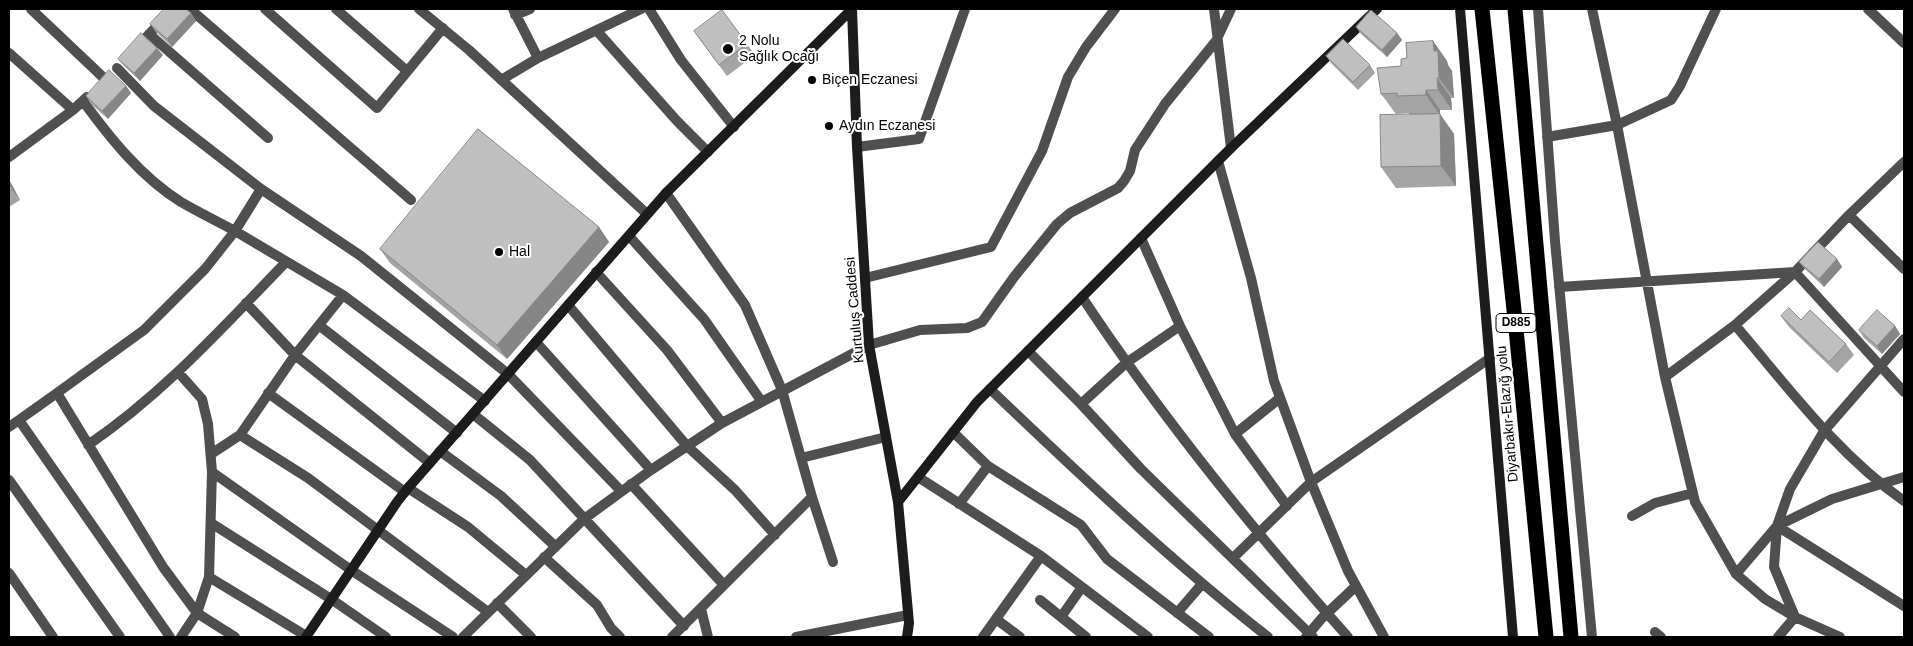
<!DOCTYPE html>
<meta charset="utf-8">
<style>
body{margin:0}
#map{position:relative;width:1913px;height:646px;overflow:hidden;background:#fff;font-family:Helvetica,sans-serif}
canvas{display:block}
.frame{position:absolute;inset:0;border:10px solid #000;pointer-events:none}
</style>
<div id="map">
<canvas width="1913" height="646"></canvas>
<div class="frame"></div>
</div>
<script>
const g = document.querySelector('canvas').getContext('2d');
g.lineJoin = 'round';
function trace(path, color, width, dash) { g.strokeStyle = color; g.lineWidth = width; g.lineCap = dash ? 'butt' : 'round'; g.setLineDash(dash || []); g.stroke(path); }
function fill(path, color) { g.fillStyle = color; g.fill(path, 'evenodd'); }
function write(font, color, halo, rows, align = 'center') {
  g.font = font + ' Helvetica,sans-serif'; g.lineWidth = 4; g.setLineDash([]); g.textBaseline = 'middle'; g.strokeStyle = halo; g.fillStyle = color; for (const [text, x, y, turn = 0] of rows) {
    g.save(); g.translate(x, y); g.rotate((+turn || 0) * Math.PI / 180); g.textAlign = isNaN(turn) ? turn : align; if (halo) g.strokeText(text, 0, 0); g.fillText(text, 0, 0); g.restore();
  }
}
const street = new Path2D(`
 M31 9 106 80
 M190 9 411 200
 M265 9 377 108 443 28
 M336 9 407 71
 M419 9 469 50 647 214
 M513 9 538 58
 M649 9 681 60 734 127
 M1214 9 1231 148
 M1538 9 1555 241 1592 637
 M1592 9 1617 125 1665 377 1695 502 1736 574 1765 599 1795 617 1840 637
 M1868 9 1904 43
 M515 15 530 9
 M597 31 677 121 708 152
 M149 34 268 138
 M138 46 173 9
 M9 53 73 110
 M117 68 154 106 261 189 361 256 508 374 621 491
 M501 80 538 58 641 9
 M1547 137 1617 125 1671 100 1680 86 1716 9
 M857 147 919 139 965 9
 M9 157 73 110 87 97
 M1218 161 1251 278 1274 381 1311 482 1348 571 1384 637
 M261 189 235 231 343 295
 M666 193 745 305 782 390 812 497
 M1849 215 1904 269
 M629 236 704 319 762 402
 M1141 238 1180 326 1235 434 1287 506
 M596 272 667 350 722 423
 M865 278 991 247 1042 151 1068 77 1086 47 1115 9
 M1559 287 1795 272 1904 392
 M1082 297C1162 418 1252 529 1348 637
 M246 303 295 355 430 463
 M568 305 687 446 735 490 775 535
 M1735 325C1788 387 1837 454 1904 501
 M320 326 457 433
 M536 342 651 470
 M1028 351 1081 404 1141 469 1313 637
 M178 372 202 399 208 424 212 472 209 577 197 613 181 637
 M1665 377 1735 325 1795 272 1849 215 1904 162
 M990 389C1080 475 1170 560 1268 637
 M57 393 144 330 205 269 235 231C217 221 198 212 181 202 141 177 110 138 83 101
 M268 393 405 492
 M485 401 343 295 295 355 240 435 308 478 488 612
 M1081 404 1126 363 1180 326
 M473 414 530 460 684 626
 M19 420 57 393 163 567 197 613 235 637
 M9 427 19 420 170 637
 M953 432 988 466 1081 525 1107 559 1209 637
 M1235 434 1280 398
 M88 445C164 393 223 327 286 262
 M440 451 501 496 555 546
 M211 454 240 435
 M801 458 886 437
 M212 472 351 570 453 637
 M918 477 1041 556 1148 637
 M9 480 120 637
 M631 484 724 585
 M408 488 468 527 526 575
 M959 504 988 466
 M1632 516 1655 503 1693 493
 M211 523 331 599 386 637
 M1777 526 1904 606
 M544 557 597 605 611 628 620 637
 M1233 558 1311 482 1490 358
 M9 573 53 637
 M1736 574 1777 526 1832 499 1904 477
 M209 577 308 637
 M1040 600 1086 637
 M497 603 531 637
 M701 609 708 637
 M1177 613 1202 584
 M1061 617 1082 587
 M1795 617 1774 567 1777 526 1790 489 1824 431 1904 339
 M996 619 1020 637
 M1655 632 1661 637
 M463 637 584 519 651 470 722 423 869 345 920 330 967 328 982 322 1014 277 1057 224 1070 213 1118 188 1124 181 1130 171 1135 150 1165 104 1216 41 1231 9
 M672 637 812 497 833 562
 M796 637 908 615
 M983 637 1041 556
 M1306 637 1322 618 1356 586
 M1778 637 1795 617`);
const secondary = new Path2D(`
 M852 9 857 147 869 345 898 502 909 623 907 637
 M1460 9 1513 637
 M898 502 977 402 1231 148 1377 9
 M306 637 397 502 408 488 666 193 852 9`);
const highway = new Path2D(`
 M1482 9 1516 329 1546 637
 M1515 9 1571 637`);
const wall = new Path2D(`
 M191 13 196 21 172 47 156 32 150 24Z
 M1356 27 1397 33 1402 40 1387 57 1361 34Z
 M694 31 747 44 755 55 727 76Z
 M1433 41 1447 61 1448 65 1452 71 1454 98H1451L1452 110H1440V114L1454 134 1456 186 1396 188 1381 167 1409 114V113L1396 114 1381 94 1407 58Z
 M163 55 140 81 124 66 118 59Z
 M1326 56 1370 65 1375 73 1358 90 1331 63Z
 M126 86 131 93 108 119 91 104 86 96Z
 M9 180 20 200 9 207Z
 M599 227 609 242 507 359 390 263 380 249Z
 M1837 259 1842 267 1824 287 1805 269 1799 262Z
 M1781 316 1801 320 1846 344 1854 355 1837 373 1789 327Z
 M1895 326 1900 334 1882 354 1864 338 1859 330Z`);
const shadedWall = new Path2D(`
 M191 13 196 21 172 47 167 39Z
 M1397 33 1402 40 1387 57 1382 50Z
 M1433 41 1447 61 1448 65 1452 71 1454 98 1439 78 1434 51Z
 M157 48 163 55 140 81 134 73Z
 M1437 78 1451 98 1452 110 1438 90Z
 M126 86 131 93 108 119 102 111Z
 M1426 90 1440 110V114L1454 134 1456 186 1441 166 1440 115 1426 95Z
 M9 180 11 183 20 200 12 189 9 182Z
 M599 227 609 242 507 359 497 345Z
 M1837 259 1842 267 1824 287 1819 279Z
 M1895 326 1900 334 1882 354 1877 346Z`);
const building = new Path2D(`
 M164 9H186L191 13 167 39 150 24Z
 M722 10 747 44 719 65 694 31Z
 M1371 10 1397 33 1382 50 1356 27Z
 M141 33 157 48 134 73 118 59Z
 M1343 39 1370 65 1353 82 1326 56Z
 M1433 41 1434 51H1438L1439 78H1437L1438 90H1426V95L1397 96V93L1381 94 1377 68 1401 66V59L1407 58 1406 43Z
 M109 70 126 86 102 111 86 96Z
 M1440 114 1441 166 1381 167 1380 115Z
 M478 129 599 227 497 345 380 249Z
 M9 182 12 189 9 191Z
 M1818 242 1837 259 1819 279 1799 262Z
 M1789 308 1801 320 1810 310 1846 344 1829 362 1781 316Z
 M1877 310 1895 326 1877 346 1859 330Z`);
const markers = [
 [728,49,6,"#000"],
 [812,80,5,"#000"],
 [829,126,5,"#000"],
 [499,252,5,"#000"]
];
const shields = [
 [1516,323,40]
];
const shieldNames = [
 ["D885",1516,323]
];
const poiNames = [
 ["2 Nolu",739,41],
 ["Sağlık Ocağı",739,57],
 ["Biçen Eczanesi",822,80],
 ["Aydın Eczanesi",839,126],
 ["Hal",509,252]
];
const streetNames = [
 ["Kurtuluş Caddesi",855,310,-95],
 ["Diyarbakır-Elazığ yolu",1508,414,-95]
];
trace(street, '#4f4f4f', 10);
trace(secondary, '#1c1c1c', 10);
trace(highway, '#000', 15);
fill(wall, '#a4a4a4');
fill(shadedWall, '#868686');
fill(building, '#bfbfbf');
trace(building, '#868686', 1);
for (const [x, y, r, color] of markers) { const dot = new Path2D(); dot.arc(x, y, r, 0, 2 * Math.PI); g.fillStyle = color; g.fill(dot); trace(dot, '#fff', 2); }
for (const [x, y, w] of shields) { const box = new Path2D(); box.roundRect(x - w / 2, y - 9.5, w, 19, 4); g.fillStyle = '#fff'; g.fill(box); trace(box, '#000', 1); }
write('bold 12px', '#000', null, shieldNames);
write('14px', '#000', '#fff', poiNames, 'left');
write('14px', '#000', '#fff', streetNames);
</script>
